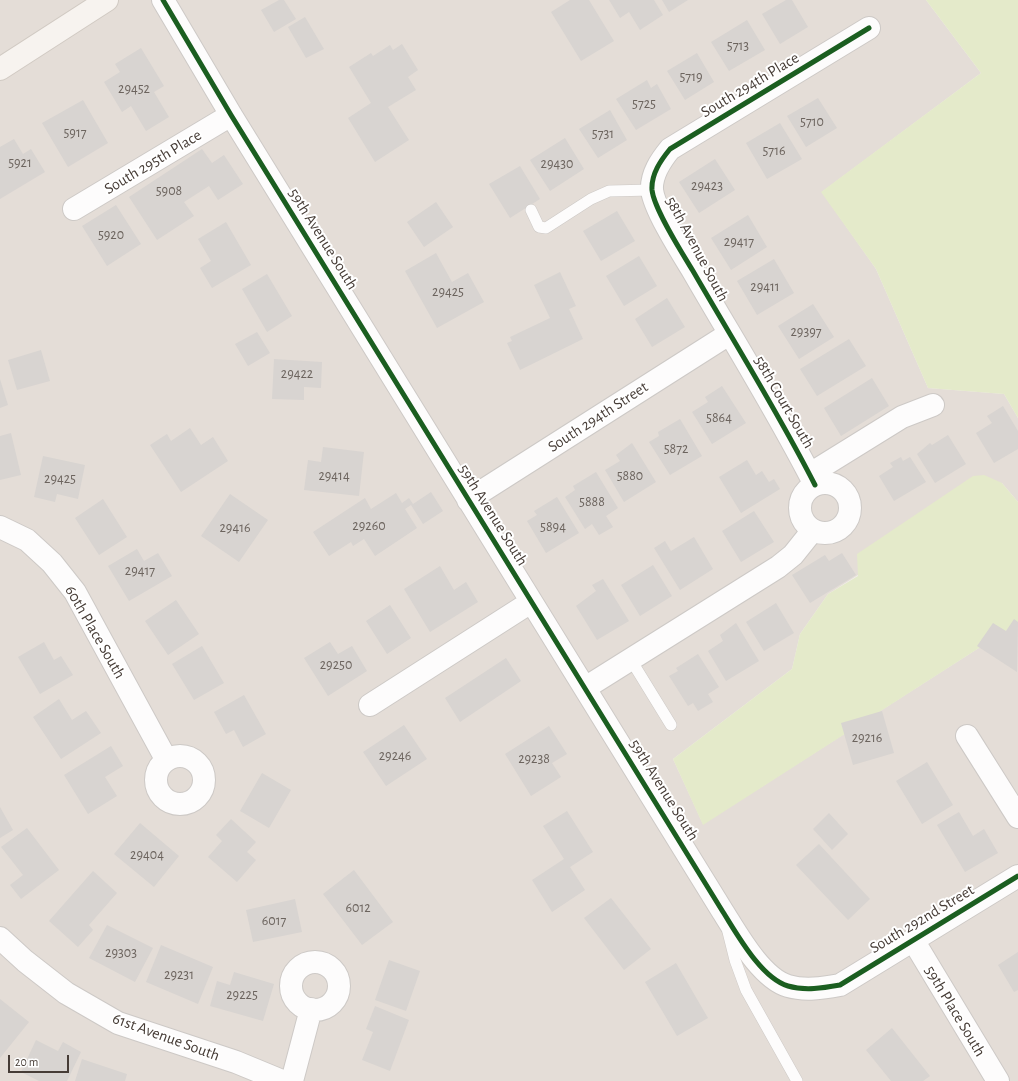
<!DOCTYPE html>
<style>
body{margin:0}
#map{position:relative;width:1018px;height:1081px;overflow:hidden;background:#f0edea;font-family:"Alegreya Sans",sans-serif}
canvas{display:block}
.scale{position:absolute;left:8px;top:1055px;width:61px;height:18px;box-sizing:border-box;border:2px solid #463c36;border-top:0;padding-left:5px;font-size:12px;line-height:14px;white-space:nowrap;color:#463c36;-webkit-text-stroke:3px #fff;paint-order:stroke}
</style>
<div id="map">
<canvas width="1018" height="1081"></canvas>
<div class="scale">20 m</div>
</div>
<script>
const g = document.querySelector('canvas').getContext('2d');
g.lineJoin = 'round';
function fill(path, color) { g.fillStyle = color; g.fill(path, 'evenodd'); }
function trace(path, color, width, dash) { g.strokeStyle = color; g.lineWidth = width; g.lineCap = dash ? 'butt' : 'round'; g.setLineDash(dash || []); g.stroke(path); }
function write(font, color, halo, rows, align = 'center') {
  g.font = font + ' "Alegreya Sans",sans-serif'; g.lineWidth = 4; g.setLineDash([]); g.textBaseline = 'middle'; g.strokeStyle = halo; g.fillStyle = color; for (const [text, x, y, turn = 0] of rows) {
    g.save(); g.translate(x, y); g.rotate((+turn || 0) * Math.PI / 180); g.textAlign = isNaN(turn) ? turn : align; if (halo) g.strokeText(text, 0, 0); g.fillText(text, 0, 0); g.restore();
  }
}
const residential = new Path2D(`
 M0 0H926L981 73 822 192 876 269 928 388 1004 394 1018 418V502L1002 483 828 594 800 634 792 669 673 759 703 824 1018 623V1081H0Z`);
const green = new Path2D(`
 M926 0H1018V418L1004 394 928 388 876 269 821 192 981 73Z
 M984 475 1002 483 1018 502V623L703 825 673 759 792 669 800 634 828 594 858 576 857 554 973 476Z`);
const building = new Path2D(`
 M279 0H284L296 19 274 32 261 10Z
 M570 0H589L614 41 581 61 551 12Z
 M609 0H654L663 15 640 30 629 12 620 18Z
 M662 0H688L669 12Z
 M786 0H792L808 27 780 44 762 14Z
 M305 17 324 49 306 58 288 27Z
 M747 20 765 50 729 71 711 42Z
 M402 44 418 70 408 77 416 90 388 107 409 140 375 162 348 118 371 103 349 67 371 53 373 56 390 45 393 50Z
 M141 48 164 86 154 92 169 117 146 131 131 106 122 112 104 82 120 72 115 64Z
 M697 53 714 82 685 100 667 71Z
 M647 80 651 88 657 84 671 109 636 130 616 99Z
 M818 98 837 128 806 147 787 116Z
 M83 100 108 143 68 167 42 123Z
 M610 110 627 140 598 158 579 129Z
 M780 123 802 159 767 179 746 143Z
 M565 138 584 169 550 191 530 160Z
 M14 139 23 154 31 149 45 172 0 199V147Z
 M202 149 212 163 224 155 243 184 218 200 209 186 184 202 194 216 157 240 129 197Z
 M715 159 735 190 699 213 679 182Z
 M520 166 540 199 510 218 489 184Z
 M436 202 453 227 424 247 407 222Z
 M116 205 141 244 107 266 82 226Z
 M617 211 635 241 601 261 583 231Z
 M748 215 767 247 731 270 711 238Z
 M226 222 251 265 212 288 200 268 211 261 198 239Z
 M436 253 452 282 468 273 484 302 437 328 405 271Z
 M639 256 657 286 624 306 606 276Z
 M774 259 794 293 757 315 737 281Z
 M560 272 576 306 569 309 583 339 520 370 507 343 512 341 510 337 550 318 534 285Z
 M267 274 292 316 267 332 242 289Z
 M667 298 685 327 652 347 635 319Z
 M813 304 834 337 799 359 778 326Z
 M257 332 270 353 248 366 235 344Z
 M849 339 866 366 817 396 800 369Z
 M41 350 50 381 17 390 8 360Z
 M274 359 322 362 321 388 304 387V400L272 399Z
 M872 378 889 406 841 436 824 408Z
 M0 379 8 405 0 408Z
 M722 386 746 423 712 444 692 412 708 402 705 397Z
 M1003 406 1018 431V449L994 463 976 433 992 423 987 416Z
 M680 419 702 456 670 475 649 442 659 436 658 432Z
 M190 428 201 445 213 437 228 461 181 492 150 445 167 434 171 441Z
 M11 433 21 475 0 480V436Z
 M948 435 966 464 935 483 917 454 930 443 932 445Z
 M632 443 656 482 624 502 605 470 620 461 616 455Z
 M323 447 364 452 359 496 304 490 308 460 321 462Z
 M43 456 85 465 78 499 57 494 55 502 34 497Z
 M901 457 903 461 910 457 926 482 894 501 879 476 893 467 890 463Z
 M747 460 756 475 762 471 769 482 774 479 780 489 741 513 719 477Z
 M596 472 618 508 606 516 613 527 599 535 592 524 585 529 565 497 575 490 573 486Z
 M431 492 443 511 423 524 411 505 405 509 417 528 375 556 364 539 353 546 351 542 329 556 313 532 365 498 371 509 396 493 402 503 409 498 413 504Z
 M230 494 268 520 239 562 201 536Z
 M557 497 579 533 546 553 527 521 537 515 534 511Z
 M103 499 127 537 99 555 75 518Z
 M754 511 774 542 741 562 722 531Z
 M694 537 713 569 680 590 654 548 665 541 671 551Z
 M137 549 144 561 158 553 172 576 129 601 108 566Z
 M842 553 856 575 810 603 792 575 825 555 829 561Z
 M653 565 672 596 640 616 621 585Z
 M440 566 454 590 466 582 478 602 430 632 404 589Z
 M603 579 629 621 597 640 576 606 596 591 592 585Z
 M176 600 199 634 168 655 145 621Z
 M776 603 794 633 764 651 746 622Z
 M390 605 411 638 387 654 366 621Z
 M1014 619 1018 622 1017 672 977 646 993 623 1006 631Z
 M736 623 759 661 726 681 708 651 723 641 720 635Z
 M44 642 54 660 61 656 73 675 40 694 18 657Z
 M330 642 338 654 352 646 367 671 328 696 304 658Z
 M202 646 224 683 194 700 172 664Z
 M698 654 719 687 708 694 713 702 698 711 693 703 688 706 669 676 678 671 676 668Z
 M506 658 521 681 460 722 445 698Z
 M244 695 266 734 243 747 234 730 226 734 214 712Z
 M59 699 72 720 86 711 101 733 61 759 33 717Z
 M882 711 894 753 853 765 841 723Z
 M404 725 427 759 386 786 363 752Z
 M549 726 567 754 552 763 561 777 531 796 505 754Z
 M111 746 123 766 105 777 117 796 88 814 64 775Z
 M927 762 953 805 922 824 896 781Z
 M262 773 291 790 269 828 240 811Z
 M0 807 13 830 0 838Z
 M567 811 593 852 570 867 585 890 552 912 532 880 564 859 543 826Z
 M959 812 973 836 984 829 998 853 965 872 937 825Z
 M829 813 848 834 832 850 813 829Z
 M231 819 256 842 247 852 256 860 237 882 208 857 222 841 216 835Z
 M140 823 179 856 154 887 114 854Z
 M27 828 59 870 21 899 10 885 23 875 1 847Z
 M819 844 870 899 848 920 796 865Z
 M354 870 393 922 362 945 323 894Z
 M93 871 117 893 89 925 93 930 78 947 49 921Z
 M611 898 651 949 624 970 584 918Z
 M295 899 302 932 253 942 246 910Z
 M107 925 153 948 135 982 89 958Z
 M161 945 213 967 198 1004 146 982Z
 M1018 952V990L1014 992 998 965Z
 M389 960 420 971 406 1011 375 1000Z
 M676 963 708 1018 677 1036 645 982Z
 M234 972 274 984 263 1021 210 1006 217 981 230 985Z
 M0 999 29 1022 0 1058Z
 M375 1006 409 1020 390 1071 362 1060 373 1032 366 1029Z
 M892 1028 930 1076 923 1081H891L866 1050Z
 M36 1040 58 1051 63 1042 81 1052 67 1081H39L21 1072Z
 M82 1059 127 1074 125 1081H75Z`);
const lane = new Path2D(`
 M531 210 539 227 546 228 591 199 609 191 652 190
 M631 660 671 725
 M728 932 735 960 746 990 797 1081`);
const street = new Path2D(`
 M163 0 231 115 723 912C737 934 761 978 788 986 805 991 823 988 840 985L1018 876
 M74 209 231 115
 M810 474 902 417 933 405
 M800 508a25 25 0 1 1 50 0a25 25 0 1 1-50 0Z
 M815 485C778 412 734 342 693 271 682 253 654 209 652 190 651 174 661 160 670 149L869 28
 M468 500 729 334
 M0 527 27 540 52 563 75 592 166 759
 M585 688 778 567 793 555 813 530
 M370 705 531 602
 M967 736 1018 817
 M156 780a24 24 0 1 1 48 0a24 24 0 1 1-48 0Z
 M0 938 25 961 66 993 118 1023 236 1062 282 1081
 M913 940 998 1081
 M291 986a24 24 0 1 1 48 0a24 24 0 1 1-48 0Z
 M292 1081 311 1009`);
const secondary = new Path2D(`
 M0 69 107 0`);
const cycleway = new Path2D(`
 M163 0 231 115 723 912C737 934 761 978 788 986 805 991 823 988 840 985L1018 876
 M815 485C778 412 734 342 693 271 682 253 654 209 652 190 651 174 661 160 670 149L869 28`);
const numberNames = [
 ["5713",738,46],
 ["5719",691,77],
 ["29452",134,89],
 ["5725",644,104],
 ["5710",812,122],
 ["5917",75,133],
 ["5731",603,134],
 ["5716",774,151],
 ["5921",20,163],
 ["29430",557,164],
 ["29423",707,186],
 ["5908",169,191],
 ["5920",111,235],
 ["29417",739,242],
 ["29411",765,287],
 ["29425",448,292],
 ["29397",806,332],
 ["29422",297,374],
 ["5864",719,418],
 ["5872",676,449],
 ["29414",334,476],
 ["5880",630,476],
 ["29425",60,479],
 ["5888",592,502],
 ["29260",369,526],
 ["5894",553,527],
 ["29416",235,528],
 ["29417",140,571],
 ["29250",336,665],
 ["29216",867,738],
 ["29246",395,756],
 ["29238",534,759],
 ["29404",147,855],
 ["6012",358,908],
 ["6017",274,921],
 ["29303",121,953],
 ["29231",179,975],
 ["29225",242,995]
];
const streetNames = [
 ["South 294th Place",750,85,-31],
 ["South 295th Place",153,162,-31],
 ["59th Avenue South",323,239,58],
 ["58th Avenue South",697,249,62],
 ["58th Court South",784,402,60],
 ["South 294th Street",598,417,-33],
 ["59th Avenue South",493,515,58],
 ["60th Place South",95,632,60],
 ["59th Avenue South",664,790,58],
 ["South 292nd Street",922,919,-31],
 ["59th Place South",955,1011,59],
 ["61st Avenue South",166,1037,20]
];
fill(residential, '#e4ddd7');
fill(green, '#e4eaca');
fill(building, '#d8d4d1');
trace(lane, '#cdc9c6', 12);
trace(street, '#cdc9c6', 24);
trace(secondary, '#d1cac3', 24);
trace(lane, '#fdfcfc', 11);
trace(street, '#fdfcfc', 22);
trace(secondary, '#f7f3ef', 22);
trace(cycleway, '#1b5e20', 5);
write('14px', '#6c645e', null, numberNames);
write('16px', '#463c36', '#fff', streetNames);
</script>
